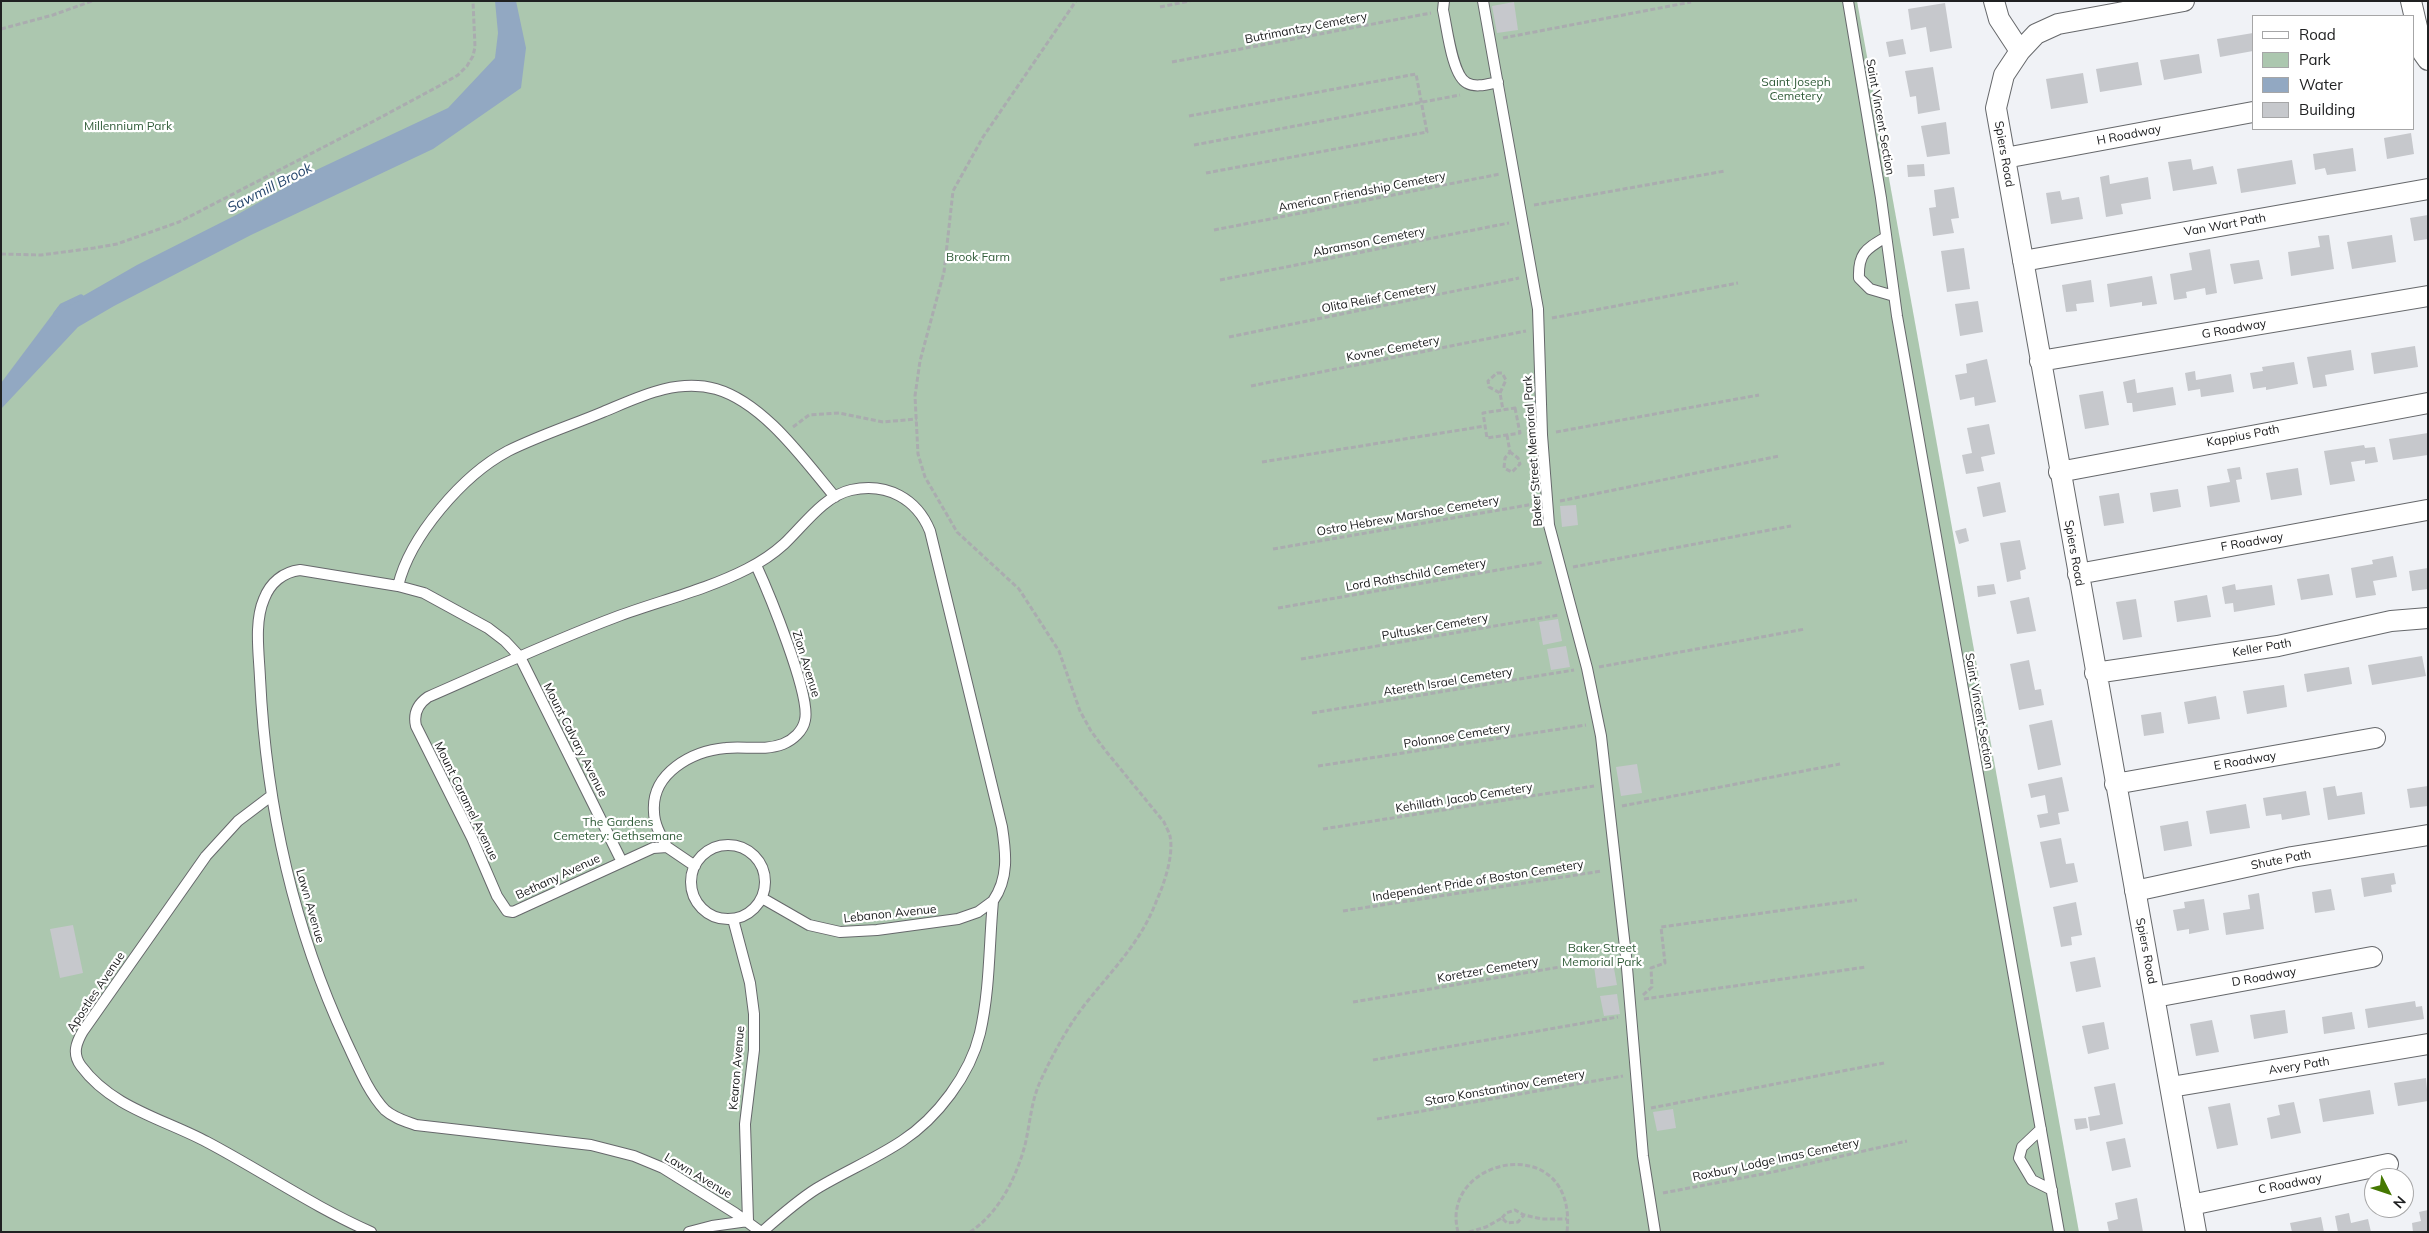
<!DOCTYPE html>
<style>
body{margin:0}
#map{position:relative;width:2429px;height:1233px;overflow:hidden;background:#f0f2f6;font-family:Mulish,sans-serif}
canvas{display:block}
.frame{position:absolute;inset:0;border:2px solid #202122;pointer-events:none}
.legend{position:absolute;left:2252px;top:15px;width:162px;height:115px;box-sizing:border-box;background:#fff;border:1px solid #a6a6a7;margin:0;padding:6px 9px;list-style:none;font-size:15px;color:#202122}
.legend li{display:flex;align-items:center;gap:10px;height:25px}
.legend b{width:25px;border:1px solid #a6a6a7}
.north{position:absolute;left:2364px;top:1168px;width:50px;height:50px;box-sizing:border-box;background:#fff;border:1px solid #a6a6a7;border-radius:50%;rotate:131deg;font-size:14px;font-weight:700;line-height:20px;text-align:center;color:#202122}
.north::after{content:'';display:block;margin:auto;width:18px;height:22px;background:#457802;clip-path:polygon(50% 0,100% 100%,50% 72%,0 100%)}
</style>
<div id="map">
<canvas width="2429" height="1233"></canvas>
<div class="frame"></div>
<ul class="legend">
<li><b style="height:6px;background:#fff"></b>Road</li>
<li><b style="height:14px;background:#acc7af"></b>Park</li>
<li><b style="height:14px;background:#92a8c2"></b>Water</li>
<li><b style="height:14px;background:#c6c8cc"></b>Building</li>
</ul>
<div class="north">N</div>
</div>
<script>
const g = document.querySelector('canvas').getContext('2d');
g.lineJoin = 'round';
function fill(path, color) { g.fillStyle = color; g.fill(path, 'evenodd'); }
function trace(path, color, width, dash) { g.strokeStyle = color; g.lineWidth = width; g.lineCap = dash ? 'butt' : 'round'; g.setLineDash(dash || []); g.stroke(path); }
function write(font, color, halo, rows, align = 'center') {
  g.font = font + ' Mulish,sans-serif'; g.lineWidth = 4.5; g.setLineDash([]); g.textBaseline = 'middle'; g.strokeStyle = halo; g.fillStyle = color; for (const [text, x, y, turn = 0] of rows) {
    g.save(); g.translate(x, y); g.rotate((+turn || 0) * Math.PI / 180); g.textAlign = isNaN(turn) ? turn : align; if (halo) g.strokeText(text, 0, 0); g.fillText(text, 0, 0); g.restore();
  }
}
const green = new Path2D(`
 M1 1H1857L2079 1232H1Z`);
const water = new Path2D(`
 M495 1H516L526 48 521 88 433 149 251 235 114 306 78 327 1 409V383L58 307 62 308 137 265 240 213 314 171 448 108 495 58 498 33Z`);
const stream = new Path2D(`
 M56 314 62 306 81 297`);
const building = new Path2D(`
 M1514 2 1518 30 1497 33 1492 6Z
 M1945 3 1952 48 1930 52 1926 27 1911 30 1908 9Z
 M2253 33V51L2220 57 2217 39Z
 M1903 39 1906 54 1889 57 1886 42Z
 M2199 54 2202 73 2164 80 2160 60Z
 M2138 62 2142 85 2100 92 2096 69Z
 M1933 67 1940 110 1918 114 1916 96 1910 97 1905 71Z
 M2083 73 2088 103 2051 109 2046 79Z
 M1946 122 1950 154 1927 157 1921 126Z
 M2411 133 2414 154 2387 159 2384 138Z
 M2353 148 2356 171 2327 175 2325 168 2315 170 2313 154Z
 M2191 159 2193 170 2213 166 2217 184 2173 191 2168 162Z
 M2292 160 2296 184 2241 193 2237 169Z
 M1924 164 1925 176 1908 177 1907 165Z
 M2109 175 2110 184 2148 177 2151 199 2121 204 2123 214 2106 217 2100 177Z
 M1954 187 1959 218 1951 219 1954 233 1933 236 1929 208 1936 207 1934 190Z
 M2060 191 2062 200 2079 197 2083 219 2051 224 2046 193Z
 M2428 215V239L2414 241 2410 218Z
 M2329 235 2334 269 2291 276 2288 252 2320 247 2318 236Z
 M2392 235 2396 262 2352 269 2347 242Z
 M1964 248 1970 289 1947 292 1941 251Z
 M2210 249 2217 293 2206 295 2205 288 2186 292 2187 298 2174 300 2170 274 2192 270 2189 253Z
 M2259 260 2263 279 2234 284 2230 264Z
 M2152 276 2157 304 2142 306V302L2110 307 2107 284Z
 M2091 280 2094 302 2076 304 2077 311 2066 312 2062 285Z
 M1978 301 1983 332 1960 336 1955 304Z
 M2415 346 2418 367 2374 374 2371 353Z
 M2351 350 2354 370 2325 375 2327 386 2313 388 2307 357Z
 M1987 359 1996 402 1975 406 1974 397 1960 400 1955 375 1967 373 1966 364Z
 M2294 362 2298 384 2266 390V387L2253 389 2250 373 2263 371 2262 367Z
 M2195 371 2196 380 2231 374 2234 392 2201 397 2200 389 2188 391 2185 373Z
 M2135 379 2137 393 2173 387 2176 405 2133 412 2132 403H2127L2123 382Z
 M2103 391 2109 425 2085 429 2079 395Z
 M1989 424 1995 454 1981 457 1984 471 1966 474 1962 455 1972 453 1967 428Z
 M2428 433V455L2393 460 2389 439Z
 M2364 445 2365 448 2375 447 2378 462 2365 464V460L2351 462 2355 481 2330 485 2324 451Z
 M2240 467 2242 479 2236 480 2240 502 2210 507 2207 486 2230 482 2227 469Z
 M2298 468 2302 495 2271 500 2266 473Z
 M2000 482 2006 512 1983 517 1977 487Z
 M2178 489 2181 507 2153 512 2150 493Z
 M2119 493 2124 523 2104 526 2099 496Z
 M1576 505 1578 525 1562 527 1560 506Z
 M1966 528 1969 541 1959 544 1955 531Z
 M2020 540 2026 569 2020 571 2021 579 2007 582 2000 543Z
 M2393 556 2397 577 2373 581 2376 595 2356 598 2351 568 2373 564 2372 560Z
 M2428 568V589L2412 591 2409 571Z
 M2329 574 2333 595 2301 600 2297 579Z
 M1994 584 1996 594 1978 597 1977 586Z
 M2235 584 2236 590 2272 585 2275 605 2234 612 2233 603 2225 604 2222 587Z
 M2207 595 2211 617 2177 622 2174 601Z
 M2029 597 2036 631 2017 634 2010 601Z
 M2136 599 2142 637 2123 640 2116 602Z
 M1558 619 1562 641 1543 645 1539 622Z
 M1566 646 1570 667 1551 670 1547 649Z
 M2422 656 2426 676 2372 685 2368 665Z
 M2029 660 2035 690 2041 689 2044 705 2019 710 2010 664Z
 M2349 667 2352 684 2307 692 2304 674Z
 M2284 685 2287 707 2247 714 2243 691Z
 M2216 696 2220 719 2188 724 2184 702Z
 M2161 712 2164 733 2144 736 2141 715Z
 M2052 720 2061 765 2038 770 2029 725Z
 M1637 764 1642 793 1621 796 1616 767Z
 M2062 777 2069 811 2058 813 2060 824 2040 828 2037 815 2048 813 2045 795 2031 798 2028 784Z
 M2335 786 2337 796 2362 792 2365 814 2328 820 2323 788Z
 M2428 786V806L2410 808 2407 789Z
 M2306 791 2310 815 2282 820 2281 814 2266 816 2263 798Z
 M2246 804 2250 828 2210 834 2206 811Z
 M2188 821 2192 846 2164 851 2160 826Z
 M2061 838 2066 864 2074 863 2078 882 2050 888 2040 842Z
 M2394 873 2396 884 2391 885 2392 892 2364 897 2361 878Z
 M2331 889 2335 910 2315 913 2312 892Z
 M2259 893 2264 929 2226 935 2223 913 2250 909 2248 895Z
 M2204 899 2209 930 2189 934V929L2177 931 2173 910 2185 908 2184 902Z
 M2076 902 2082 935 2071 937 2072 945 2061 947 2053 907Z
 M73 925 83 973 60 978 50 929Z
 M2095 957 2101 987 2076 992 2070 962Z
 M1613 963 1617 985 1597 988 1594 966Z
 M1617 994 1620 1014 1604 1016 1600 996Z
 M2415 1001 2416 1007 2422 1006 2424 1019 2368 1028 2365 1009Z
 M2285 1010 2288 1033 2254 1039 2250 1015Z
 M2352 1012 2355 1029 2324 1034 2322 1017Z
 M2212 1020 2219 1052 2196 1056 2190 1024Z
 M2104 1022 2109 1049 2088 1054 2082 1026Z
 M2426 1078 2428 1101 2398 1106 2394 1083Z
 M2115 1083 2123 1124 2090 1131 2088 1117 2100 1115 2094 1087Z
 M2370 1090 2374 1114 2323 1122 2319 1099Z
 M2294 1102 2301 1133 2271 1139 2267 1118 2280 1115 2278 1105Z
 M2230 1103 2238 1145 2217 1149 2208 1107Z
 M1673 1109 1676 1128 1657 1131 1653 1112Z
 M2086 1118 2088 1128 2076 1130 2074 1119Z
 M2125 1138 2131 1167 2112 1171 2106 1142Z
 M2137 1198 2143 1232H2109L2107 1222 2118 1219 2115 1203Z
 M2428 1210V1232H2413L2412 1223 2421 1221 2419 1212Z
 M2349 1213 2351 1223 2368 1219 2371 1232H2338L2335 1216Z
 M2321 1217 2324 1232H2292L2290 1223Z`);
const path = new Path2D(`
 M1160 7 1190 1
 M1 29 53 15 92 1
 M1503 38 1691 2
 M1172 62 1431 13
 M1189 116 1416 74 1427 132 1206 173
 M1194 145 1460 95
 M1534 205 1725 171
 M1214 230 1500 174
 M1 254 41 255 94 248 117 244 179 222 372 122 439 86 458 75 467 66 473 56 475 47 473 1
 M1220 280 1509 223
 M1552 318 1738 283
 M1229 337 1519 278
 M1251 386 1526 331
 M1500 393 1506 380 1502 373H1497L1488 381 1489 387 1500 393 1503 410
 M1515 408 1520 433 1487 438 1483 413Z
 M793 427 809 415 839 413 883 422 917 419
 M1556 432 1759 395
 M1507 435 1510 452 1505 458 1504 468 1512 472 1520 464 1518 458 1510 452
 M1262 462 1485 426
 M1560 501 1779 456
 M1273 549 1534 504
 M1573 567 1791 526
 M1278 608 1544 562
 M1301 659 1559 615
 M1599 667 1805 629
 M1312 713 1574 670
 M1318 766 1586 725
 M1622 806 1840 764
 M1323 829 1594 786
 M1343 911 1602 871
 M1643 995 1652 987 1651 968 1665 963 1661 927 1857 900
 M1644 999 1866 967
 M1353 1002 1613 958
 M1373 1060 1618 1017
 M1651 1108 1884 1063
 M1377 1119 1623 1076
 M1663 1193 1773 1172 1907 1141
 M1502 1218 1506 1213 1515 1210 1524 1215 1542 1219H1567
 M970 1232C999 1213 1016 1178 1025 1145 1030 1124 1031 1102 1040 1082 1052 1056 1065 1031 1083 1007 1110 972 1140 944 1156 902 1164 884 1174 856 1170 836 1169 832 1166 827 1164 822L1105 750 1091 731 1080 711 1059 651 1019 589 957 532 925 477 918 454 915 396 920 361 944 272 953 191 983 137 1076 1
 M1458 1232C1438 1156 1578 1129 1567 1232
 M1469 1232 1486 1227 1502 1218 1507 1223 1518 1222 1524 1215`);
const lane = new Path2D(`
 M1444 1 1443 10C1447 27 1452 76 1467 83 1476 88 1488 84 1498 82
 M1483 1 1538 309 1542 435 1549 525 1587 668 1601 736 1626 956 1643 1156 1655 1232
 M1848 1 1881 198 1897 316 2059 1232
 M1886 237C1866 249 1858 253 1859 278L1870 289 1894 296
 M398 586C410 536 463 475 508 451 538 436 572 425 603 412 639 397 676 378 716 389 764 403 804 460 835 497
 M271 796 238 821 206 856 83 1031C76 1043 72 1054 81 1066 112 1108 164 1119 207 1142 262 1171 314 1207 371 1232
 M691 882a37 37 0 1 1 74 0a37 37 0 1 1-74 0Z
 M667 847C661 836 654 824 654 812 651 773 692 751 726 748 744 746 765 751 783 744 793 740 803 731 805 720 811 695 768 591 756 565
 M622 862 520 657 505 641 488 628 424 593 398 586 300 570C283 572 270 583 264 599 254 622 259 654 260 678 266 803 293 927 346 1041 357 1064 368 1092 385 1110 394 1118 405 1121 416 1125L591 1145 634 1156 663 1168 735 1213 761 1232
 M695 866 667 847 653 848 513 912 507 911 497 896 472 838 416 726C413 713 418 704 428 697 490 670 552 641 616 617 659 601 706 590 747 569 761 562 773 554 784 544 804 525 824 496 851 490 887 482 917 499 930 531L1002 827C1006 853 1009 878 993 901 989 944 990 990 980 1033 970 1075 937 1118 902 1141 875 1159 844 1172 816 1189 797 1201 779 1217 762 1232
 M762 898 809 925 840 932 877 930 958 919 978 912 993 901
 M733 919 750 983 754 1014V1050L745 1124 748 1221
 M2041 1129 2022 1147 2019 1158 2032 1180 2052 1190
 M689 1232 712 1226 748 1221`);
const street = new Path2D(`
 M1994 1 1999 19 2020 51
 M2184 1 2058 24 2036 34 2020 51 2004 75 1996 108 2196 1232
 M2411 1 2423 53 2428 60
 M2005 158 2253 112
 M2023 261 2428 189
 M2040 361 2428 296
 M2059 472 2428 403
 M2078 574 2427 510
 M2095 673 2278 646 2391 621 2428 618
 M2115 784 2375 738
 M2135 891 2292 857 2428 835
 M2155 997 2372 957
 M2171 1087 2428 1044
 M2191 1205 2388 1164`);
const streetNames = [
 ["Butrimantzy Cemetery",1306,28,-11],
 ["Saint Vincent Section",1880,117,80],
 ["H Roadway",2129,135,-11],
 ["Spiers Road",2004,154,80],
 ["American Friendship Cemetery",1362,192,-11],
 ["Van Wart Path",2225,225,-10],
 ["Abramson Cemetery",1369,242,-11],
 ["Olita Relief Cemetery",1379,298,-11],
 ["G Roadway",2234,329,-10],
 ["Kovner Cemetery",1393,349,-11],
 ["Kappius Path",2243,436,-11],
 ["Baker Street Memorial Park",1533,451,-94],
 ["Ostro Hebrew Marshoe Cemetery",1408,516,-10],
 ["F Roadway",2252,542,-10],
 ["Spiers Road",2074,553,80],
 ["Lord Rothschild Cemetery",1416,575,-10],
 ["Pultusker Cemetery",1435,627,-10],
 ["Keller Path",2262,648,-10],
 ["Zion Avenue",806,664,73],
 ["Atereth Israel Cemetery",1448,682,-9],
 ["Saint Vincent Section",1979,711,80],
 ["Polonnoe Cemetery",1457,736,-9],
 ["Mount Calvary Avenue",575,740,63],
 ["E Roadway",2245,761,-10],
 ["Kehillath Jacob Cemetery",1464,798,-9],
 ["Mount Caramel Avenue",466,801,64],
 ["Shute Path",2281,860,-11],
 ["Bethany Avenue",558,877,-25],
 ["Independent Pride of Boston Cemetery",1478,881,-9],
 ["Lawn Avenue",310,906,74],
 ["Lebanon Avenue",890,914,-6],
 ["Spiers Road",2146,951,79],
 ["Koretzer Cemetery",1488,970,-10],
 ["D Roadway",2264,977,-10],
 ["Apostles Avenue",96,992,-56],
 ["Avery Path",2299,1066,-9],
 ["Kearon Avenue",737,1068,-85],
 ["Staro Konstantinov Cemetery",1505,1088,-10],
 ["Roxbury Lodge Imas Cemetery",1776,1160,-12],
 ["Lawn Avenue",698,1176,31],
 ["C Roadway",2290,1184,-11]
];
const parkNames = [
 ["Saint Joseph",1796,82],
 ["Cemetery",1796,96],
 ["Millennium Park",128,126],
 ["Brook Farm",978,257],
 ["The Gardens",618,822],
 ["Cemetery: Gethsemane",618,836],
 ["Baker Street",1602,948],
 ["Memorial Park",1602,962]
];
const waterNames = [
 ["Sawmill Brook",270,188,-27]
];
fill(green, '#acc7af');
fill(water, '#92a8c2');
trace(stream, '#92a8c2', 5.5);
fill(building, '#c6c8cc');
trace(lane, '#66686b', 12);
trace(street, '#66686b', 22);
trace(path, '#aaacaf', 3, [5, 2.5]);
trace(lane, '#fff', 10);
trace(street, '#fff', 20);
write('12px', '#202122', '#fff', streetNames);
write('12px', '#315c39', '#fff', parkNames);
write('italic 14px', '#25456b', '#fff', waterNames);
</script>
